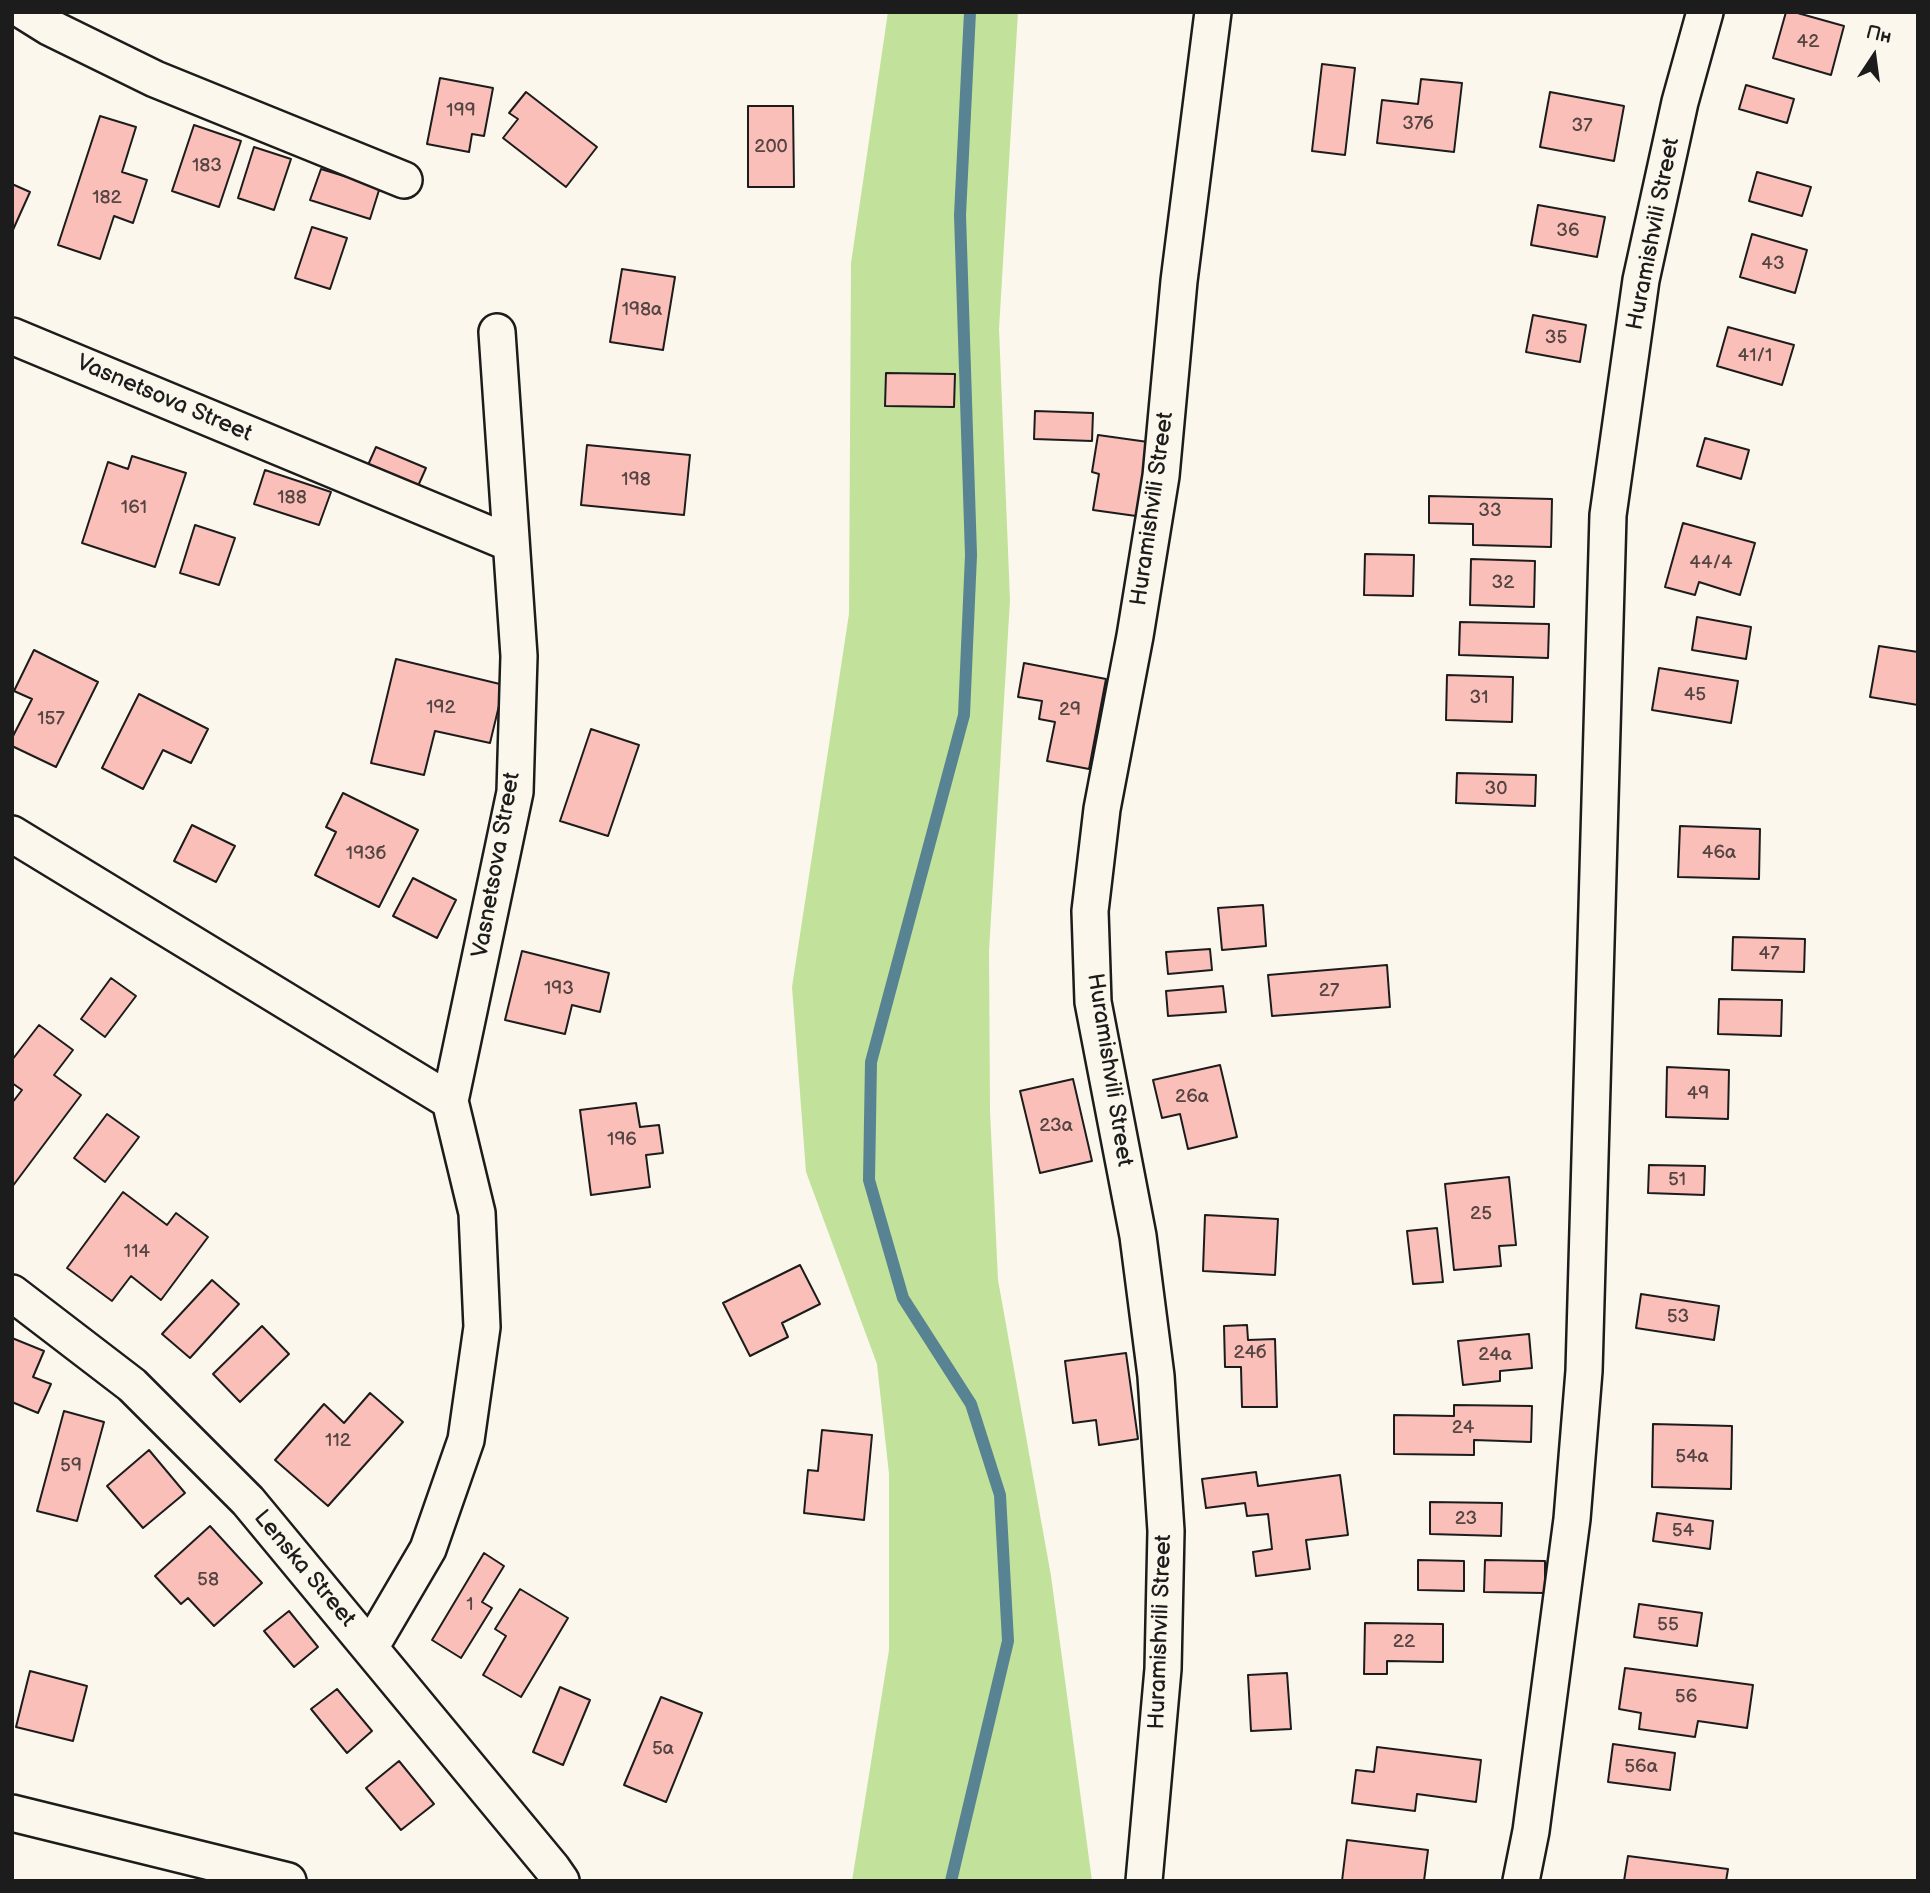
<!DOCTYPE html>
<meta charset="utf-8">
<style>
body{margin:0}
#map{position:relative;width:1930px;height:1893px;overflow:hidden;background:#fbf7ec;font-family:"Balsamiq Sans",sans-serif}
canvas{display:block}
.frame{position:absolute;inset:0;border:14px solid #1c1c1c;pointer-events:none}
.north{position:absolute;left:1839px;top:21px;width:70px;height:70px;-webkit-text-stroke:5px #fbf7ec;paint-order:stroke;rotate:13deg;font-size:19px;font-weight:700;line-height:28px;text-align:center;color:#1c1c1c}
.north::after{content:'';display:block;margin:auto;width:24px;height:32px;background:#1c1c1c;clip-path:polygon(50% 0,100% 100%,50% 72%,0 100%)}
</style>
<div id="map">
<canvas width="1930" height="1893"></canvas>
<div class="frame"></div>
<div class="north">Пн</div>
</div>
<script>
const g = document.querySelector('canvas').getContext('2d');
g.lineJoin = 'round';
function fill(path, color) { g.fillStyle = color; g.fill(path, 'evenodd'); }
function trace(path, color, width, dash) { g.strokeStyle = color; g.lineWidth = width; g.lineCap = dash ? 'butt' : 'round'; g.setLineDash(dash || []); g.stroke(path); }
function write(font, color, halo, rows, align = 'center') {
  g.font = font + ' "Balsamiq Sans",sans-serif'; g.lineWidth = 5; g.setLineDash([]); g.textBaseline = 'middle'; g.strokeStyle = halo; g.fillStyle = color; for (const [text, x, y, turn = 0] of rows) {
    g.save(); g.translate(x, y); g.rotate((+turn || 0) * Math.PI / 180); g.textAlign = isNaN(turn) ? turn : align; if (halo) g.strokeText(text, 0, 0); g.fillText(text, 0, 0); g.restore();
  }
}
const green = new Path2D(`
 M888 12H1018L999 329 1010 600 989 951 990 1111 998 1280 1051 1576 1092 1881H852L889 1650V1474L877 1364 806 1172 792 987 849 614 851 263Z`);
const stream = new Path2D(`
 M951 1881 1008 1641 1000 1495 971 1404 903 1298 869 1180 871 1062 964 715 971 555 960 215 970 12`);
const building = new Path2D(`
 M1786 12H1794L1844 26 1831 75 1773 58Z
 M1322 64 1355 68 1345 155 1312 151Z
 M440 78 493 88 484 136 472 134 469 152 427 144Z
 M1421 79 1462 83 1454 152 1377 143 1382 100 1418 104Z
 M1746 85 1794 99 1787 123 1739 109Z
 M526 92 597 147 566 187 503 138 518 119 509 113Z
 M1550 92 1624 106 1614 161 1540 147Z
 M748 106H793L794 187H748Z
 M100 116 136 127 122 172 147 180 133 223 114 216 100 259 58 245Z
 M194 125 241 141 219 207 172 191Z
 M254 147 291 159 274 210 238 198Z
 M321 169 380 187 370 219 310 200Z
 M1757 172 1811 187 1802 216 1749 201Z
 M12 184 30 192 12 232Z
 M1538 205 1605 217 1597 257 1531 245Z
 M312 227 347 238 330 289 295 278Z
 M1752 234 1807 250 1795 293 1740 277Z
 M622 269 675 277 663 350 610 342Z
 M1533 315 1586 325 1580 362 1526 352Z
 M1728 327 1794 345 1782 385 1717 366Z
 M886 373 955 374 954 407 885 406Z
 M1035 411 1093 413 1092 441 1034 439Z
 M1098 435 1148 442 1136 516 1093 510 1099 474 1092 472Z
 M1705 438 1749 450 1741 479 1697 466Z
 M587 445 690 455 684 515 581 505Z
 M376 447 426 468 418 486 368 465Z
 M132 456 186 473 155 567 82 543 108 462 128 469Z
 M265 470 331 492 319 525 254 504Z
 M1429 496 1552 499 1551 547 1473 545V524L1429 523Z
 M1683 523 1755 543 1740 595 1699 582 1695 595 1665 587Z
 M195 525 235 538 219 585 180 573Z
 M1365 554 1414 555 1413 596 1364 595Z
 M1471 559 1535 561 1534 607 1470 605Z
 M1697 617 1751 627 1746 659 1692 650Z
 M1460 622 1549 624 1548 658 1459 655Z
 M1879 646 1918 652V705L1870 697Z
 M34 650 98 682 56 767 12 746V738L32 699 14 691Z
 M396 659 504 685 490 743 435 731 424 775 371 763Z
 M1024 663 1106 679 1089 769 1047 761 1055 722 1039 719 1042 701 1018 697Z
 M1659 668 1738 681 1731 723 1652 710Z
 M1447 675 1513 677 1512 722 1446 720Z
 M139 694 208 729 191 763 163 750 143 789 102 768Z
 M591 729 639 745 608 836 560 821Z
 M1457 773 1536 775 1535 806 1456 803Z
 M343 793 418 830 379 907 315 875 336 832 326 827Z
 M192 825 235 846 216 882 174 861Z
 M1680 826 1760 829 1759 879 1678 877Z
 M413 878 456 900 437 938 393 916Z
 M1263 905 1266 946 1222 950 1218 908Z
 M1733 937 1805 939 1804 972 1732 970Z
 M1210 949 1212 970 1168 974 1166 952Z
 M522 951 609 973 600 1012 572 1005 565 1034 505 1020Z
 M1387 965 1390 1007 1272 1016 1268 975Z
 M111 978 136 996 105 1037 81 1019Z
 M1223 986 1226 1012 1168 1016 1166 991Z
 M1719 999 1782 1000 1781 1036 1718 1034Z
 M39 1025 73 1050 54 1075 81 1095 12 1187V1103L22 1090 12 1083V1060Z
 M1220 1065 1237 1137 1188 1149 1180 1114 1162 1118 1153 1080Z
 M1667 1067 1729 1070 1728 1119 1666 1117Z
 M1073 1079 1092 1161 1040 1173 1020 1091Z
 M636 1103 640 1127 659 1125 663 1153 646 1155 650 1187 591 1195 580 1110Z
 M107 1114 139 1137 105 1182 74 1158Z
 M1649 1165 1705 1166 1704 1195 1648 1193Z
 M1509 1177 1516 1245 1499 1246 1501 1266 1454 1270 1445 1184Z
 M123 1192 167 1225 176 1213 208 1237 161 1300 131 1276 112 1301 67 1268Z
 M1205 1215 1278 1219 1275 1275 1203 1271Z
 M1437 1228 1443 1282 1413 1284 1407 1231Z
 M800 1265 820 1304 782 1323 788 1337 750 1356 723 1303Z
 M212 1280 239 1304 190 1358 162 1334Z
 M1641 1294 1719 1306 1714 1340 1636 1328Z
 M1247 1325 1248 1340 1275 1339 1277 1407H1242L1241 1367H1225L1224 1326Z
 M262 1326 289 1354 240 1402 213 1374Z
 M1529 1334 1532 1368 1500 1371V1381L1463 1385 1458 1341Z
 M12 1338 44 1351 33 1377 51 1384 38 1413 12 1402Z
 M1126 1353 1138 1439 1099 1445 1096 1420 1073 1423 1065 1361Z
 M370 1393 403 1422 328 1506 275 1460 324 1404 344 1423Z
 M1454 1405 1532 1406 1531 1442 1474 1440V1455L1394 1454V1415L1454 1416Z
 M64 1411 104 1422 77 1521 37 1511Z
 M1653 1424 1732 1426 1731 1489 1652 1487Z
 M822 1430 872 1435 864 1520 804 1513 808 1470 818 1471Z
 M149 1450 185 1493 143 1528 107 1486Z
 M1256 1472 1258 1486 1340 1475 1348 1535 1306 1540 1310 1569 1256 1576 1253 1552 1272 1549 1268 1514 1247 1516 1245 1503 1206 1508 1202 1479Z
 M1430 1502 1502 1503 1501 1536 1430 1534Z
 M1657 1513 1713 1521 1710 1549 1653 1541Z
 M210 1526 262 1583 214 1626 188 1598 181 1604 155 1576Z
 M484 1553 504 1566 482 1602 492 1608 461 1658 432 1640Z
 M1418 1560 1464 1561V1591L1418 1590Z
 M1485 1560 1545 1561V1593L1484 1592Z
 M520 1589 568 1618 521 1697 483 1675 506 1636 495 1629Z
 M1639 1604 1702 1613 1697 1646 1634 1637Z
 M289 1611 318 1647 294 1667 264 1631Z
 M1365 1623 1443 1624V1662L1387 1661V1674H1364Z
 M1625 1668 1753 1685 1747 1728 1698 1721 1695 1737 1639 1729 1641 1713 1619 1709Z
 M30 1671 87 1686 73 1741 16 1727Z
 M1287 1673 1291 1729 1251 1731 1248 1675Z
 M560 1687 590 1700 563 1765 533 1752Z
 M337 1689 372 1731 347 1753 311 1709Z
 M661 1697 702 1713 666 1802 624 1785Z
 M1613 1744 1675 1753 1670 1790 1608 1782Z
 M1377 1747 1481 1760 1476 1802 1417 1794 1415 1811 1352 1803 1356 1770 1374 1772Z
 M399 1761 434 1804 401 1830 366 1788Z
 M1347 1840 1428 1850 1424 1881H1342Z
 M1628 1856 1728 1869 1726 1881H1624Z`);
const street = new Path2D(`
 M25 12 49 27 155 79 404 180
 M12 336 510 543
 M12 834 450 1101
 M12 1293 132 1385 248 1501 552 1868 561 1881
 M370 1648 428 1549 466 1440 482 1327 477 1213 450 1101 515 792 519 656 497 332
 M12 1813 288 1881
 M1144 1881 1163 1669 1166 1531 1156 1376 1138 1236 1093 1002 1090 911 1102 809 1135 636 1161 476 1179 281 1213 12
 M1521 1881 1531 1831 1572 1519 1584 1371 1608 515 1641 280 1680 102 1705 12`);
const numberNames = [
 ["42",1808,42],
 ["199",461,111],
 ["37б",1418,124],
 ["37",1582,126],
 ["200",771,147],
 ["183",207,166],
 ["182",107,198],
 ["36",1568,231],
 ["43",1773,264],
 ["198а",642,310],
 ["35",1556,338],
 ["41/1",1755,356],
 ["198",636,480],
 ["188",292,498],
 ["161",134,508],
 ["33",1490,511],
 ["44/4",1711,563],
 ["32",1503,583],
 ["45",1695,695],
 ["31",1479,698],
 ["192",441,708],
 ["29",1070,710],
 ["157",51,719],
 ["30",1496,789],
 ["46а",1719,853],
 ["193б",366,854],
 ["47",1769,954],
 ["193",559,989],
 ["27",1329,991],
 ["49",1698,1094],
 ["26а",1192,1097],
 ["23а",1056,1126],
 ["196",622,1140],
 ["51",1677,1180],
 ["25",1481,1214],
 ["114",137,1252],
 ["53",1678,1317],
 ["24б",1250,1353],
 ["24а",1495,1355],
 ["24",1463,1428],
 ["112",338,1441],
 ["54а",1692,1457],
 ["59",71,1466],
 ["23",1466,1519],
 ["54",1683,1531],
 ["58",208,1580],
 ["1",470,1605],
 ["55",1668,1625],
 ["22",1404,1642],
 ["56",1686,1697],
 ["5а",663,1749],
 ["56а",1641,1767]
];
const streetNames = [
 ["Huramishvili Street",1654,234,-79],
 ["Vasnetsova Street",164,399,23],
 ["Huramishvili Street",1153,509,-82],
 ["Vasnetsova Street",497,865,-80],
 ["Huramishvili Street",1109,1070,81],
 ["Lenska Street",304,1569,50],
 ["Huramishvili Street",1161,1632,-88]
];
fill(green, '#c2e19a');
trace(stream, '#588392', 12);
fill(building, '#fbbfb9');
trace(building, '#1c1c1c', 2);
trace(street, '#1c1c1c', 40);
trace(street, '#fbf7ec', 35);
write('19px', '#544543', null, numberNames);
write('23px', '#1c1c1c', '#fbf7ec', streetNames);
</script>
